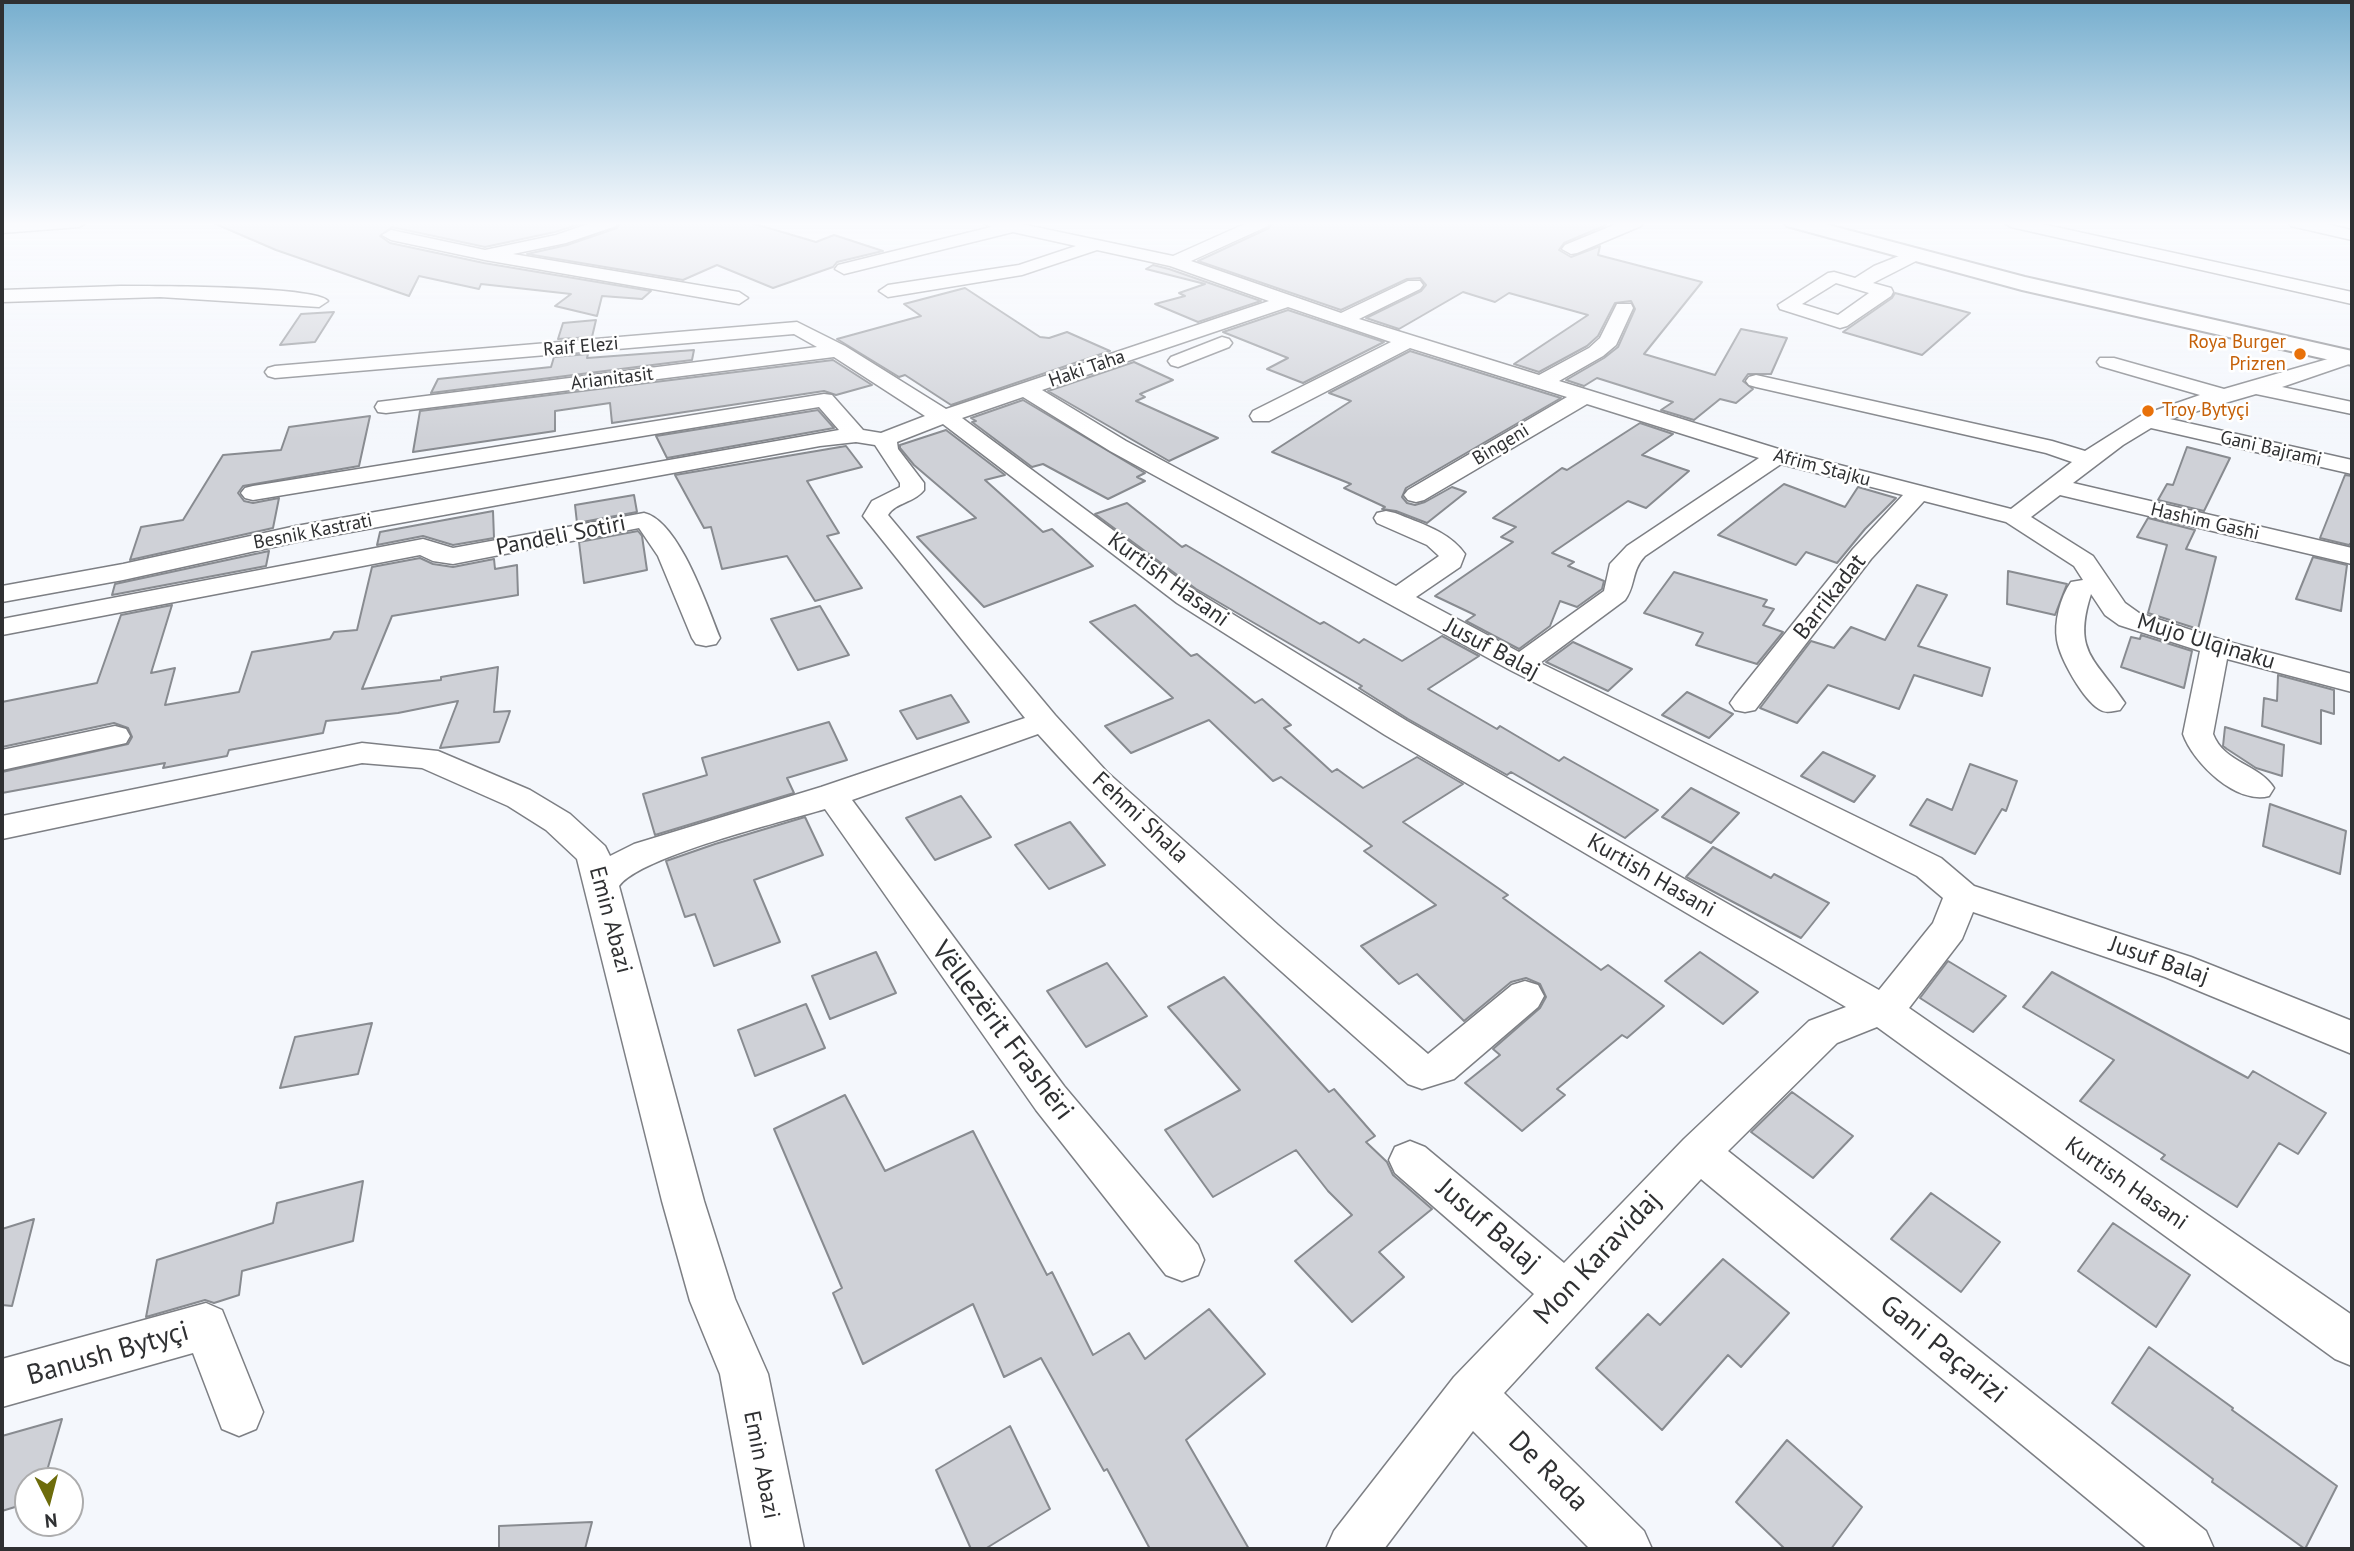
<!DOCTYPE html>
<meta charset="utf-8">
<style>
body{margin:0}
#map{position:relative;width:2354px;height:1551px;overflow:hidden;background:#f4f7fc;font-family:"PT Sans",sans-serif}
canvas{display:block}
.frame{position:absolute;inset:0;border:4px solid #2f3032;pointer-events:none}
.north{position:absolute;left:14px;top:1467px;width:70px;height:70px;box-sizing:border-box;background:#fff;border:2px solid #acacad;border-radius:50%;rotate:174deg;font-size:19px;font-weight:700;line-height:28px;text-align:center;color:#2f3032}
.north::after{content:'';display:block;margin:auto;width:24px;height:32px;background:#6d6c0b;clip-path:polygon(50% 0,100% 100%,50% 72%,0 100%)}
</style>
<div id="map">
<canvas width="2354" height="1551"></canvas>
<div class="frame"></div>
<div class="north">N</div>
</div>
<script>
const g = document.querySelector('canvas').getContext('2d');
g.lineJoin = 'round';
function fill(path, color) { g.fillStyle = color; g.fill(path, 'evenodd'); }
function trace(path, color, width, dash) { g.strokeStyle = color; g.lineWidth = width; g.lineCap = dash ? 'butt' : 'round'; g.setLineDash(dash || []); g.stroke(path); }
function write(font, color, halo, rows, align = 'center') {
  g.font = font + ' "PT Sans",sans-serif'; g.lineWidth = 5; g.setLineDash([]); g.textBaseline = 'middle'; g.strokeStyle = halo; g.fillStyle = color; for (const [text, x, y, turn = 0] of rows) {
    g.save(); g.translate(x, y); g.rotate((+turn || 0) * Math.PI / 180); g.textAlign = isNaN(turn) ? turn : align; if (halo) g.strokeText(text, 0, 0); g.fillText(text, 0, 0); g.restore();
  }
}
const building = new Path2D(`
 M211 222H586L555 232 485 247 392 227 380 236 390 243 484 263 651 291 642 299 602 296 597 316 555 306 571 294 481 284 479 289 419 276 409 296 276 250Z
 M621 222H748L816 242 834 235 883 251 837 262 833 267 773 288 717 265 683 280 527 254 567 245 617 228Z
 M1273 222H1607L1606 225 1564 243 1559 250 1571 257 1600 246 1598 255 1702 282 1644 354 1715 375 1741 329 1787 338 1771 374H1748L1743 381 1753 389 1736 403 1720 399 1694 420 1661 410 1673 402 1597 378 1584 386 1566 380 1604 358 1618 347 1635 309 1631 301 1615 303 1598 336 1587 346 1539 372 1514 364 1588 315 1509 293 1495 302 1463 292 1399 329 1366 318 1421 291 1426 285 1420 278 1407 279 1341 310 1198 261 1269 228Z
 M1153 265 1169 269 1261 301 1198 322 1155 304 1185 296 1179 293 1205 284 1146 269Z
 M965 288 1040 337 1049 338 1067 332 1110 351 951 405 905 375 899 377 837 339 921 316 904 304Z
 M1895 293 1970 313 1922 355 1843 332 1892 298Z
 M1288 310 1384 342 1303 383 1267 369 1288 358 1223 332Z
 M334 312 315 342 280 345 301 314Z
 M596 320 592 337 558 339 563 323Z
 M694 350 692 360 431 393 438 379 551 367 554 357 588 354 587 358Z
 M1410 351 1561 398 1406 488 1402 497 1407 503 1415 505 1425 502 1452 487 1466 492 1427 523 1396 511 1382 509 1385 507 1344 488 1351 484 1272 452 1351 401 1329 393Z
 M833 360 872 385 836 395 824 391 612 423 610 403 555 411V431L413 452 420 411Z
 M1134 362 1173 380 1140 394 1145 397 1136 401 1218 438 1169 461 1048 391Z
 M1023 400 1145 473 1137 477 1145 481 1108 499 1043 464 1032 467 972 422 976 421 971 418Z
 M818 410 834 428 667 458 656 436Z
 M370 416 359 466 243 486 238 493 244 501 253 503 279 498 273 528 130 560 141 527 183 520 223 455 281 450 289 427Z
 M1640 423 1673 434 1642 455 1689 471 1646 508 1628 501 1552 553 1574 562 1568 566 1604 581 1602 589 1577 607 1560 601 1550 626 1519 649 1466 621 1475 615 1435 596 1513 542 1501 537 1516 527 1493 518 1562 468 1567 470Z
 M946 430 1005 475 985 480 1043 532 1052 529 1093 566 984 607 917 537 976 518 914 465 900 448V445Z
 M846 446 862 467 807 481 839 533 827 536 862 588 815 601 787 556 722 569 711 527 704 528 675 475Z
 M2187 447 2230 458 2204 511 2158 500 2167 484 2173 485Z
 M2345 475 2352 476V542L2349 545 2320 538Z
 M1784 484 1845 507 1858 487 1896 498 1865 529 1837 563 1806 552 1796 565 1718 535Z
 M634 495 637 512 577 523 575 505Z
 M1127 503 1182 547 1186 545 1320 624 1324 622 1359 643 1364 639 1402 661 1442 636 1479 656 1428 689 1497 729 1500 726 1559 761 1564 757 1658 810 1625 838 1511 772 1507 775 1408 719 1359 688 1362 686 1196 589 1095 514Z
 M493 511 494 538 453 545 423 536 377 545 380 532Z
 M2148 518 2195 530 2186 549 2216 557 2198 629 2148 613 2167 545 2137 537Z
 M638 531 642 536 647 570 584 583 579 542Z
 M269 551 266 566 112 595 115 584Z
 M2313 557 2347 565 2341 611 2296 599Z
 M420 558 433 564 453 567 494 559 495 569 517 565 518 595 392 616 362 689 441 680V677L498 667 494 712 510 711 499 742 440 748 458 701 398 713 326 721 323 733 229 750 227 756 163 768 165 763 2 793V772L128 744 132 737 128 728 114 723 2 747V702L97 683 121 615 172 605 151 673 175 668 165 705 239 692 252 652 330 639 334 632 357 630 372 567Z
 M2008 571 2067 584 2055 615 2007 604Z
 M1674 572 1767 600 1763 606 1774 609 1763 625 1783 632 1757 664 1696 645 1703 633 1644 613Z
 M1917 585 1947 595 1918 646 1990 668 1982 696 1914 675 1899 709 1828 685 1797 723 1760 708 1811 641 1834 648 1851 627 1885 640Z
 M1135 605 1191 656 1197 654 1255 703 1262 699 1291 725 1284 728 1332 772 1337 769 1363 788 1417 757 1463 784 1403 822 1508 895 1503 898 1601 970 1608 965 1664 1006 1627 1038 1622 1035 1557 1089 1565 1095 1522 1131 1465 1083 1500 1055 1493 1049 1540 1008 1546 997 1540 984 1526 978 1511 982 1464 1021 1417 974 1399 984 1361 946 1436 905 1364 851 1372 846 1281 777 1273 781 1209 720 1131 753 1105 726 1173 698 1090 622Z
 M820 606 849 655 798 670 771 619Z
 M2141 635 2192 651 2184 688 2121 667 2131 637 2140 639Z
 M1573 642 1632 669 1608 691 1546 662Z
 M2278 675 2334 690V714L2321 710V744L2262 726 2264 698 2277 701Z
 M1687 692 1733 714 1709 738 1662 715Z
 M951 695 969 722 917 739 900 711Z
 M829 722 847 760 787 778 794 793 655 835 643 794 707 775 702 758Z
 M2225 727 2284 745 2282 776 2256 768 2227 749 2223 746Z
 M1823 752 1875 776 1854 802 1801 776Z
 M1970 764 2017 781 2006 811 2002 809 1975 854 1910 825 1927 799 1952 810Z
 M1691 788 1739 813 1711 843 1662 817Z
 M961 796 991 837 935 860 906 818Z
 M2270 804 2346 831 2340 874 2263 846Z
 M805 817 823 855 754 880 780 942 714 966 695 914 685 917 666 861 715 844Z
 M1070 822 1105 865 1049 889 1015 845Z
 M1713 847 1771 878 1774 874 1829 903 1801 938 1686 877Z
 M876 952 896 993 830 1019 812 976Z
 M1700 952 1758 992 1723 1024 1665 981Z
 M1948 961 2006 996 1973 1032 1920 998Z
 M1107 963 1147 1016 1086 1047 1047 991Z
 M2052 972 2248 1078 2253 1071 2326 1113 2298 1154 2279 1143 2237 1207 2161 1159 2165 1155 2080 1101 2114 1060 2023 1007Z
 M1224 977 1329 1092 1334 1089 1375 1136 1366 1142 1387 1162 1393 1175 1432 1209 1379 1252 1404 1277 1352 1322 1295 1261 1352 1215 1328 1191 1296 1150 1213 1197 1165 1130 1240 1090 1168 1007Z
 M806 1004 825 1048 755 1076 738 1030Z
 M372 1023 358 1074 280 1088 295 1037Z
 M1792 1092 1853 1136 1813 1178 1751 1132Z
 M845 1095 885 1171 973 1131 1047 1275 1052 1272 1093 1355 1129 1333 1145 1359 1209 1309 1265 1374 1186 1440 1249 1549H1150L1107 1469 1104 1471 1041 1358 1004 1377 973 1304 863 1364 833 1293 842 1288 774 1129Z
 M363 1181 353 1241 242 1271 239 1295 214 1303 205 1300 146 1317 157 1260 273 1223 277 1203Z
 M1931 1193 2000 1242 1961 1292 1891 1239Z
 M34 1219 12 1306 2 1305V1229Z
 M2113 1223 2190 1275 2156 1327 2078 1271Z
 M1723 1259 1789 1313 1741 1367 1728 1355 1662 1430 1596 1368 1648 1314 1660 1325Z
 M2149 1347 2233 1408 2232 1410 2337 1486 2305 1549 2212 1482 2213 1479 2112 1403Z
 M62 1419 44 1481H28V1503L2 1511V1436Z
 M1010 1426 1050 1509 985 1549H971L936 1470Z
 M1787 1440 1862 1507 1831 1549H1785L1736 1502Z
 M592 1522 585 1549H499V1526Z`);
const minor = new Path2D(`
 M87 222 79 227 2 233V223Z
 M594 222H618L616 226 566 243 513 254 739 292 748 298 739 304 485 260 391 240 382 235 391 230 485 250 556 235Z
 M982 222H1012L1173 256 1249 222H1270L1268 226 1191 261 1341 313 1408 281H1420L1423 285 1420 289 1359 319 1539 375 1589 348 1600 338 1617 304H1631L1633 308 1616 345 1603 356 1559 381 1785 451 2011 509 2072 462 2046 453 1756 387 1749 385 1746 381 1749 377 1756 375 2052 441 2085 451 2142 415 2200 395 2100 366 2097 362 2100 358H2114L2224 389 2352 352V363L2282 387 2352 402V414L2256 394 2170 419 2352 460V474L2151 428 2123 445 2073 483 2352 548V564L2060 495 2031 517 2093 556 2125 603 2139 613 2225 641 2352 674V692L2227 659 2213 734C2224 763 2259 764 2274 788L2269 796C2237 805 2193 763 2183 734L2200 651 2119 625 2105 615 2091 594C2072 653 2096 659 2125 703L2120 710C2113 711 2106 714 2099 709 2083 699 2060 659 2057 640 2054 622 2060 598 2071 582L2083 580 2074 566 2006 522 1924 501 1871 559 1755 710 1745 712 1735 710 1730 703 1735 696 1853 549 1903 495 1781 464 1645 556C1631 571 1636 585 1625 600L1540 663 1941 858 1974 886 2191 957 2352 1021V1054L2165 977 1973 912 1962 939 1909 1008 2352 1315V1366L2335 1359 1877 1027 1837 1043 1728 1151 2206 1531 2214 1549H2148L1701 1179 1504 1393 1644 1531 1652 1549H1590L1473 1431 1384 1549H1326L1334 1531 1454 1377 1534 1294 1395 1173 1389 1160 1395 1147 1410 1141 1425 1147 1564 1263 1684 1139 1809 1021 1846 1007 1385 735 1177 603 943 424 897 442 898 449 924 483V490C914 503 896 502 888 515L1055 715 1107 772 1278 925 1428 1054 1512 985 1525 981 1538 985 1544 996 1538 1007 1454 1079 1422 1089 1408 1084C1282 971 1151 861 1038 734L852 800 1064 1086 1198 1245 1204 1260 1198 1275 1182 1281 1166 1275 1036 1110 825 809C782 822 641 856 619 886L704 1201 735 1299 768 1374 804 1549H752L720 1374 690 1301 662 1201 577 859 546 830 508 806 422 768 362 763 2 839V816L362 743 438 751 530 790 570 814 605 846 610 856 634 844 821 787 1025 718 863 516 872 501 900 487V483L875 445 856 442 820 446 296 542 123 580 2 602V586L123 564 296 526 839 430 819 407 253 500 245 498 241 493 245 488 253 486 824 394 832 395 863 430 881 433 925 416 834 357 386 413 378 412 375 407 378 402 386 401 817 347 794 334 275 378 268 376 265 372 268 368 275 366 797 322 845 346 946 409 1269 301 1170 266 1097 250 1022 275 888 297 879 291 888 285 1019 265 1076 246 1013 232 844 274 835 269 838 265 991 227ZM1288 307 1391 342 1253 411 1250 416 1253 421H1269L1410 348 1567 397 1408 490 1404 495 1408 500 1416 502 1424 500 1587 404 1759 458 1627 546 1610 564 1604 591 1519 652 1416 597 1460 567 1465 554C1449 531 1419 523 1395 513L1386 511 1377 513 1374 518 1377 523 1427 545 1439 556 1396 586 1126 441 1042 390ZM1023 397 1110 451 1510 670 1917 876 1943 898 1933 923 1879 990 1407 721 1195 591 962 418Z
 M1621 222H1643L1641 226 1577 253 1571 254 1562 249 1565 245Z
 M2003 222H2033L2352 292V304L2011 227Z
 M2289 222H2317L2352 230V240L2291 226Z
 M1914 250 1923 255 1920 259 1873 283 1891 288 1893 292 1891 296 1847 326 1840 328 1780 309 1778 305 1828 273 1834 272 1855 278 1874 266ZM1836 283 1869 293 1838 315 1802 304Z
 M120 286C149 286 317 286 328 301L319 307 160 297 2 302V290Z
 M1222 337 1229 339 1232 343 1229 347 1178 367 1171 365 1168 361 1171 357Z
 M644 513C679 521 707 606 720 638L716 644 706 646 696 644 692 638 658 556 639 528 453 564 433 561 420 555 2 635V619L423 539 453 548Z
 M115 726 126 729 130 736 126 743 2 770V750Z
 M206 1303 222 1310 263 1412 256 1429 239 1436 222 1429 193 1353 2 1407V1359Z`);
const secondary = new Path2D(`
 M1784 222H1817L2025 277 2352 351V365L2022 290 1787 226Z`);
const markers = [
 [2300,354,7,"#e8710a"],
 [2148,411,7,"#e8710a"]
];
const farFoodnames = [
 ["Roya Burger",2286,343],
 ["Prizren",2286,365],
 ["Troy Bytyçi",2162,411,"left"]
];
const farStreetnames = [
 ["Raif Elezi",581,347,-5],
 ["Haki Taha",1087,369,-19],
 ["Arianitasit",612,379,-7],
 ["Bingeni",1501,445,-31],
 ["Gani Bajrami",2271,449,13],
 ["Afrim Stajku",1822,468,15],
 ["Hashim Gashi",2205,522,13],
 ["Besnik Kastrati",313,532,-11]
];
const streetNames = [
 ["Pandeli Sotiri",561,536,-11],
 ["Kurtish Hasani",1168,580,36],
 ["Barrikadat",1830,597,-52],
 ["Mujo Ulqinaku",2206,642,17],
 ["Jusuf Balaj",1492,649,28],
 ["Fehmi Shala",1140,818,43],
 ["Kurtish Hasani",1651,876,30],
 ["Emin Abazi",610,920,75],
 ["Jusuf Balaj",2159,961,19],
 ["Kurtish Hasani",2126,1184,35],
 ["Emin Abazi",761,1465,79]
];
const nearStreetnames = [
 ["Vëllezërit Frashëri",1002,1031,53],
 ["Jusuf Balaj",1488,1226,41],
 ["Mon Karavidaj",1598,1258,-47],
 ["Gani Paçarizi",1943,1350,39],
 ["Banush Bytyçi",108,1354,-16],
 ["De Rada",1548,1472,45]
];
fill(building, '#cfd1d7');
trace(building, '#888b90', 2);
trace(minor, '#7d7f84', 3);
trace(secondary, '#7d7f84', 4);
fill(minor, '#fff');
fill(secondary, '#fff');
const sky = g.createLinearGradient(0, 0, 0, 439);
sky.addColorStop(0, '#76aece');
sky.addColorStop(0.51, '#fafbfe');
sky.addColorStop(1, '#fafbfe00');
g.fillStyle = sky;
g.fillRect(0, 0, 2354, 439);
for (const [x, y, r, color] of markers) { const dot = new Path2D(); dot.arc(x, y, r, 0, 2 * Math.PI); g.fillStyle = color; g.fill(dot); trace(dot, '#fff', 2.5); }
write('19px', '#c56008', '#fff', farFoodnames, 'right');
write('19px', '#2f3032', '#fff', farStreetnames);
write('23px', '#2f3032', '#fff', streetNames);
write('28px', '#2f3032', '#fff', nearStreetnames);
</script>
